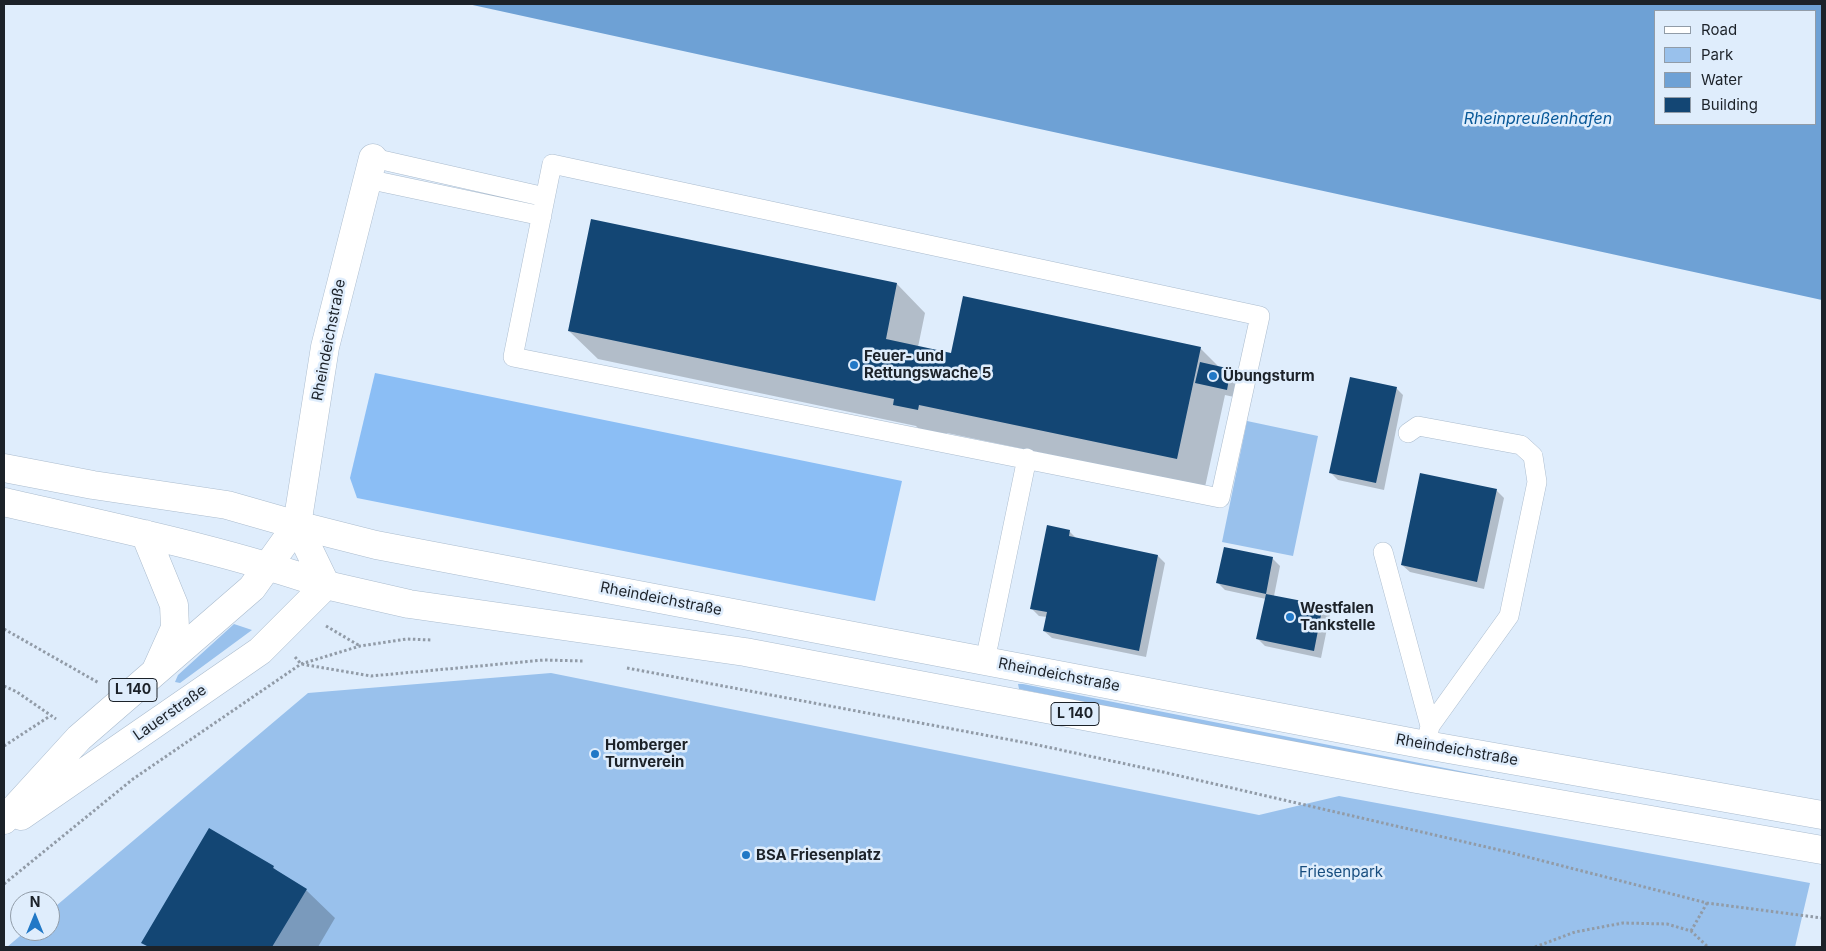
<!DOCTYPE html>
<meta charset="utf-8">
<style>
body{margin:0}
#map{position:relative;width:1826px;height:951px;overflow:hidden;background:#dfedfc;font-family:Inter,sans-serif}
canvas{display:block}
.frame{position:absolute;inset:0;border:5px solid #1c2229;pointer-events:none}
.legend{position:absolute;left:1654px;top:10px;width:162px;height:115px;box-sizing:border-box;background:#dfedfc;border:1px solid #919ca8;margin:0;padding:6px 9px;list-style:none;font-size:15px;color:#1c2229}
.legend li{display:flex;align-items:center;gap:10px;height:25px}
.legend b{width:25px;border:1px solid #919ca8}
.north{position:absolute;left:10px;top:891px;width:50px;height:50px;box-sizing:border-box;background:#dfedfc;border:1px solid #919ca8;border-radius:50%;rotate:0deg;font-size:14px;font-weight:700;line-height:20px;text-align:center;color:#1c2229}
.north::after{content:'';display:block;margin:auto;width:18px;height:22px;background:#2178c6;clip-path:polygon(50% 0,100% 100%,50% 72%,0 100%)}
</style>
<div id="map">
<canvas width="1826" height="951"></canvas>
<div class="frame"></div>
<ul class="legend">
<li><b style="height:6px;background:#fff"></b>Road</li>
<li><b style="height:14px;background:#99c1ec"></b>Park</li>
<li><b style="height:14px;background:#6ea1d5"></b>Water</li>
<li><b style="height:14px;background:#134674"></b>Building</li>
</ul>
<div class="north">N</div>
</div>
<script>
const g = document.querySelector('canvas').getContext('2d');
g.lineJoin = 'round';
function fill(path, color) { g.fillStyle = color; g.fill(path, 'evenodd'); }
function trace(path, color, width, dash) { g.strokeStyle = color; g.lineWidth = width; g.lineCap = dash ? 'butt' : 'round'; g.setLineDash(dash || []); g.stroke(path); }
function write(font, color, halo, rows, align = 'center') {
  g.font = font + ' Inter,sans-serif'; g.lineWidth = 5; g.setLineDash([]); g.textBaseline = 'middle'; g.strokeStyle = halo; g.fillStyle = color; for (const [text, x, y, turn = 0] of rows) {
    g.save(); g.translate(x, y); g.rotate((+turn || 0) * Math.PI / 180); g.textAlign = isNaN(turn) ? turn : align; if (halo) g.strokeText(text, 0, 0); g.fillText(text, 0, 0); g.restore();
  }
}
const green = new Path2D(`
 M1247 421 1318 436 1293 556 1222 542Z
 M234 624 252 630 180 683 175 682 178 675Z
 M551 673 1259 815 1339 796 1810 883 1795 947H7L26 931H50V911L308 693Z
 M1018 684H1023L1560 791 1416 769 1019 689Z`);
const forest = new Path2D(`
 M375 373 902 481 875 601 357 498 350 478Z`);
const water = new Path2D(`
 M468 4H1822V300ZM1655 11H1815V124H1655Z`);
const shadow = new Path2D(`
 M897 284 925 313 918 347 952 354 1200 348 1220 368 1230 370 1238 377 1234 397 1225 395 1205 487 947 433 946 437 923 433 916 426 598 359 569 331Z
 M1396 388 1403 395 1384 490 1338 480 1331 473Z
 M1496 490 1504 498 1484 589 1410 572 1402 565Z
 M1069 531 1077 539 1158 556 1165 563 1146 657 1052 638 1044 631 1047 617 1039 616 1032 609Z
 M1272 558 1280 566 1274 596 1322 607 1330 614 1321 658 1265 646 1258 639 1266 599 1225 590 1218 583Z
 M273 867 280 874 306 890 335 918 318 947H148L143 942Z`);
const building = new Path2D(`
 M591 219 897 283 886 339 951 353 963 296 1201 347 1177 459 919 405 918 410 893 405 894 399 568 331Z
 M1200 362 1231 369 1227 390 1195 383Z
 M1350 377 1397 387 1376 483 1329 473Z
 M1420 473 1497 489 1477 582 1401 565Z
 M1047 525 1070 530 1069 536 1158 555 1139 651 1043 631 1047 612 1030 609Z
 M1224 547 1273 557 1266 594 1216 583Z
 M1266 594 1323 605 1314 651 1256 639Z
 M209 828 274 866 273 868 307 889 272 947H149L141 943Z`);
const path = new Path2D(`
 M326 626 360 646
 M4 629 99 683
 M295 657 301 664 371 676 544 660 584 661
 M627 668 1038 745 1163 772 1508 852 1707 903 1822 918
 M4 686 17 692 56 719
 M4 746 50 716
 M4 884 133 779 301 664 360 646 407 639 432 640
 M1691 931 1707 903
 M1535 947 1575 932 1623 923 1667 924 1691 931 1708 947`);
const service = new Path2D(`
 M373 158 545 197
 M552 164 1260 316 1220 498 513 357Z
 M367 179 542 216
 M1408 433 1418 426 1521 445 1533 456 1537 482 1509 616 1430 726 1426 745
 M1383 552 1430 726
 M985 661 1027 458`);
const minor = new Path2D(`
 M297 525 325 347 373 158`);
const secondary = new Path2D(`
 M4 468 93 485 227 505 297 525 326 585
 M4 502C112 527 221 549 326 585
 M145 534 174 605 175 628 157 668`);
const primary = new Path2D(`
 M21 816 260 651 326 585 409 604 745 652 1417 779 1822 850
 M4 820 79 738 252 588 297 525 376 545 1426 745 1822 815`);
const markers = [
 [854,365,5,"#2178c6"],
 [1213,376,5,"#2178c6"],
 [1290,617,5,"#2178c6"],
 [595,754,5,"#2178c6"],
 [746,855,5,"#2178c6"]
];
const shields = [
 [133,690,48],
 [1075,714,48]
];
const shieldNames = [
 ["L 140",133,690],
 ["L 140",1075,714]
];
const streetNames = [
 ["Rheindeichstraße",329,340,-79],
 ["Rheindeichstraße",661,599,11],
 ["Rheindeichstraße",1059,675,11],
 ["Lauerstraße",170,713,-35],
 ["Rheindeichstraße",1457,750,10]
];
const poiNames = [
 ["Feuer- und",864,356],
 ["Rettungswache 5",864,373],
 ["Übungsturm",1223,376],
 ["Westfalen",1300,608],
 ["Tankstelle",1300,625],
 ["Homberger",605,745],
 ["Turnverein",605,762],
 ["BSA Friesenplatz",756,855]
];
const parkNames = [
 ["Friesenpark",1341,872]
];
const waterNames = [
 ["Rheinpreußenhafen",1538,119]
];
fill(green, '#99c1ec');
fill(forest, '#8bbef5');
fill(water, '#6ea1d5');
fill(shadow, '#0003');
fill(building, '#134674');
trace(service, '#abbcce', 20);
trace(minor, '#abbcce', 29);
trace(secondary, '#abbcce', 29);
trace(primary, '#abbcce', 29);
trace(path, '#919ba7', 3, [2.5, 2.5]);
trace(service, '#fff', 19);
trace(minor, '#fff', 28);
trace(secondary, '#fff', 28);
trace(primary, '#fff', 28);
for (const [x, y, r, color] of markers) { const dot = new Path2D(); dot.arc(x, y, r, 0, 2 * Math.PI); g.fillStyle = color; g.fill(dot); trace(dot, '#dfedfc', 2); }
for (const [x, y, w] of shields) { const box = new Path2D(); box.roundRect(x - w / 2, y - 11.5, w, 23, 4); g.fillStyle = '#dfedfc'; g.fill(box); trace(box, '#1c2229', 1); }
write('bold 14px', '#1c2229', null, shieldNames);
write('15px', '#1c2229', '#dfedfc', streetNames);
write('bold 15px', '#1c2229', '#dfedfc', poiNames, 'left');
write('15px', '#174d7f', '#dfedfc', parkNames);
write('italic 16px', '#085898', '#dfedfc', waterNames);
</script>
